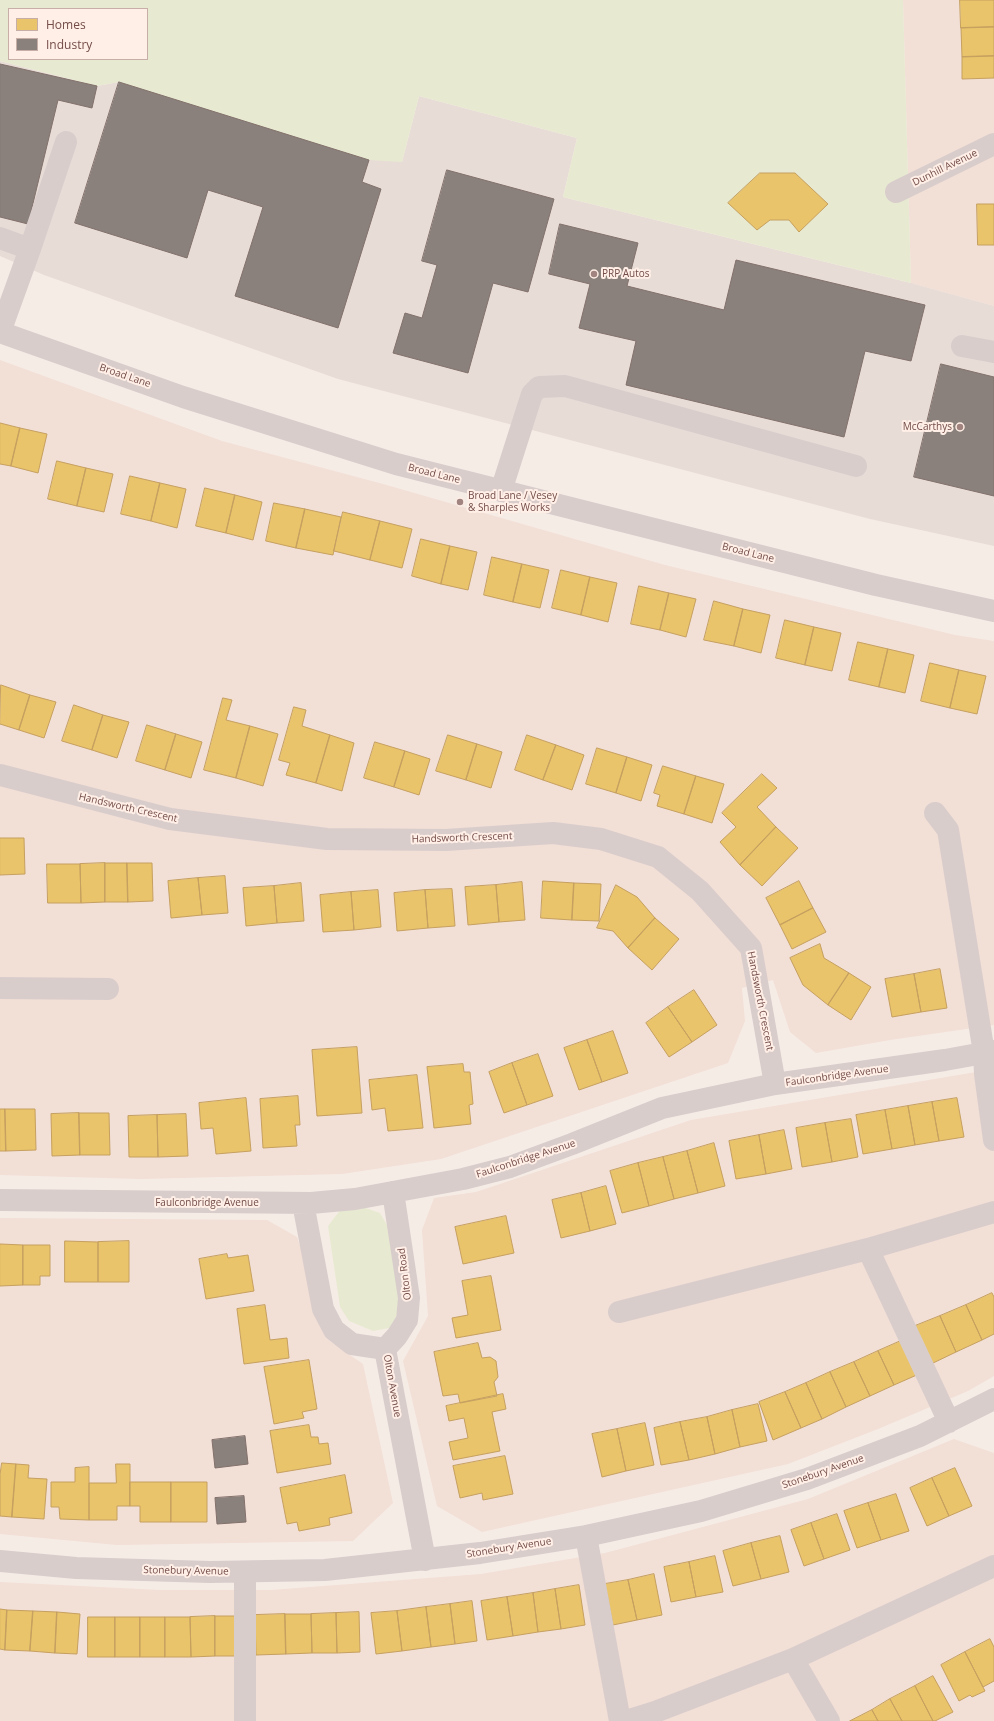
<!DOCTYPE html>
<style>
body{margin:0}
#map{position:relative;width:994px;height:1721px;overflow:hidden;background:#f6ece6;font-family:"Open Sans",sans-serif}
canvas{display:block}
.legend{position:absolute;left:8px;top:8px;width:140px;height:52px;box-sizing:border-box;background:#ffefe6;border:1px solid #c7aea7;margin:0;padding:5px 7px;list-style:none;font-size:12px;color:#734c48}
.legend li{display:flex;align-items:center;gap:8px;height:20px}
.legend b{width:20px;border:1px solid #c7aea7}
</style>
<div id="map">
<canvas width="994" height="1721"></canvas>
<ul class="legend">
<li><b style="height:11px;background:#e9c46a"></b>Homes</li>
<li><b style="height:11px;background:#8a817c"></b>Industry</li>
</ul>
</div>
<script>
const g = document.querySelector('canvas').getContext('2d');
g.lineJoin = 'round';
function fill(path, color) { g.fillStyle = color; g.fill(path, 'evenodd'); }
function trace(path, color, width, dash) { g.strokeStyle = color; g.lineWidth = width; g.lineCap = dash ? 'butt' : 'round'; g.setLineDash(dash || []); g.stroke(path); }
function write(font, color, halo, rows, align = 'center') {
  g.font = font + ' "Open Sans",sans-serif'; g.lineWidth = 4; g.setLineDash([]); g.textBaseline = 'middle'; g.strokeStyle = halo; g.fillStyle = color; for (const [text, x, y, turn = 0] of rows) {
    g.save(); g.translate(x, y); g.rotate((+turn || 0) * Math.PI / 180); g.textAlign = isNaN(turn) ? turn : align; if (halo) g.strokeText(text, 0, 0); g.fillText(text, 0, 0); g.restore();
  }
}
const residential = new Path2D(`
 M903 0H994V306L911 283Z
 M0 360 222 441 383 484 665 565 955 635 994 641V1025L890 1040 816 1053 790 1032 773 980 742 988 745 1021 728 1063 441 1159 342 1174 142 1179 0 1175Z
 M994 1069V1376L968 1391 878 1429 788 1464 482 1532 437 1506 403 1361 428 1316 422 1230 434 1198 476 1192 691 1120Z
 M0 1218 267 1220 297 1237 311 1277 327 1339 363 1364 393 1503 353 1541 117 1545 0 1534Z
 M954 1439 994 1453V1721H0V1582L160 1590H271L481 1574 605 1553 808 1499Z`);
const industrial = new Path2D(`
 M0 61 97 86 119 82 402 162 419 96 577 138 563 197 911 283 994 306V546L870 519 338 379 44 275 0 256Z`);
const green = new Path2D(`
 M0 0H903L911 283 563 197 577 138 419 96 402 162 369 160 119 82 97 86 0 61ZM9 9H147V59H9Z
 M360 1206 380 1213 390 1230 402 1276 395 1327 373 1331 349 1321 340 1307 328 1226 341 1209Z`);
const homes = new Path2D(`
 M960 0H994V27L961 28Z
 M994 27V56L962 57 961 28Z
 M994 56V78L962 79V57Z
 M760 173H795L828 204 799 232 789 220H770L757 230 728 203Z
 M977 204H994V245H978Z
 M0 423 20 428 11 466 0 464Z
 M20 428 47 434 38 473 11 466Z
 M57 461 86 468 77 506 48 499Z
 M86 468 113 474 104 512 77 506Z
 M130 476 160 483 151 521 121 514Z
 M160 483 186 489 177 528 151 521Z
 M205 488 235 495 226 533 196 526Z
 M235 495 262 502 253 540 226 533Z
 M274 503 305 509 296 548 266 541Z
 M305 509 341 517 333 555 296 548Z
 M343 512 380 521 370 560 334 551Z
 M380 521 412 529 402 568 370 560Z
 M421 539 450 546 441 584 412 576Z
 M450 546 477 552 468 590 441 584Z
 M492 557 522 564 513 602 484 595Z
 M522 564 549 570 540 608 513 602Z
 M561 570 590 577 581 615 552 608Z
 M590 577 617 583 608 622 581 615Z
 M639 586 669 593 660 630 631 624Z
 M669 593 696 599 686 637 660 630Z
 M714 601 743 609 734 646 704 640Z
 M743 609 770 615 761 653 734 646Z
 M785 620 814 627 805 665 776 658Z
 M814 627 841 633 832 671 805 665Z
 M858 642 888 649 879 687 849 680Z
 M888 649 914 655 905 693 879 687Z
 M930 663 959 670 950 708 921 701Z
 M959 670 986 676 977 714 950 708Z
 M1 685 30 695 19 730 0 724Z
 M30 695 56 702 44 738 19 730Z
 M223 698 232 700 226 720 250 726 236 778 204 770Z
 M74 705 103 715 92 750 62 741Z
 M294 707 306 710 302 726 330 735 316 783 286 775 290 763 279 760Z
 M103 715 129 722 117 758 92 750Z
 M147 725 176 734 165 770 136 761Z
 M250 726 278 734 263 786 236 778Z
 M176 734 202 742 191 778 165 770Z
 M330 735 354 743 342 791 316 783Z
 M448 735 477 744 466 780 436 771Z
 M527 735 556 745 543 780 515 770Z
 M375 742 405 751 394 787 364 778Z
 M477 744 502 752 491 788 466 780Z
 M556 745 584 755 572 790 543 780Z
 M597 748 627 757 616 793 586 784Z
 M405 751 430 759 419 795 394 787Z
 M627 757 652 765 641 801 616 793Z
 M663 766 696 776 684 814 657 806 660 795 654 793Z
 M762 774 777 788 757 807 776 827 740 865 720 842 736 827 722 813Z
 M696 776 724 784 712 823 684 814Z
 M776 827 798 848 762 886 740 865Z
 M0 838H24L25 874 0 875Z
 M105 863H127L128 902H105Z
 M105 863V902L81 903 80 864Z
 M127 863H152L153 901 128 902Z
 M47 864H80L81 903H48Z
 M225 876 228 913 202 915 198 878Z
 M198 878 202 915 171 918 168 881Z
 M543 881 574 883 572 920 541 918Z
 M799 881 813 908 780 925 766 898Z
 M522 882 525 920 499 922 496 885Z
 M301 883 304 921 277 923 274 886Z
 M574 883 601 884 599 921 572 920Z
 M496 885 499 922 468 925 465 887Z
 M616 885 637 897 655 918 628 948 613 931 597 928Z
 M274 886 277 923 246 926 243 888Z
 M452 889 455 926 428 928 425 890Z
 M378 890 381 927 354 930 351 892Z
 M425 890 428 928 397 931 394 893Z
 M351 892 354 930 323 932 320 895Z
 M813 908 826 932 792 949 780 925Z
 M655 918 679 939 652 970 628 948Z
 M820 944 824 958 849 973 828 1005 803 985 790 958Z
 M940 969 947 1008 921 1012 914 974Z
 M849 973 871 987 851 1020 828 1005Z
 M914 974 921 1012 892 1017 885 979Z
 M694 990 717 1025 692 1042 668 1007Z
 M668 1007 692 1042 669 1057 646 1023Z
 M613 1031 628 1073 602 1082 587 1040Z
 M587 1040 602 1082 579 1090 564 1048Z
 M357 1047 362 1113 317 1116 312 1050Z
 M538 1054 553 1096 527 1105 512 1063Z
 M512 1063 527 1105 504 1113 489 1072Z
 M463 1064 464 1072H470L473 1104 469 1105 471 1124 434 1128 427 1067Z
 M417 1075 423 1128 388 1131 385 1108 372 1110 369 1080Z
 M298 1096 300 1125H295L297 1146 263 1148 260 1099Z
 M246 1098 251 1151 216 1154 213 1128 201 1129 199 1103Z
 M957 1098 964 1137 939 1141 932 1102Z
 M932 1102 939 1141 915 1145 908 1106Z
 M908 1106 915 1145 892 1149 885 1110Z
 M0 1109H5L6 1151H0Z
 M5 1109H35L36 1150 6 1151Z
 M885 1110 892 1149 863 1154 856 1115Z
 M79 1113H109L110 1155H80Z
 M79 1113 80 1155 52 1156 51 1114Z
 M186 1114 188 1156 158 1157 157 1115Z
 M157 1115 158 1157H129L128 1116Z
 M851 1119 858 1157 832 1162 825 1123Z
 M825 1123 832 1162 802 1167 796 1128Z
 M784 1130 792 1169 766 1174 759 1135Z
 M759 1135 766 1174 736 1179 729 1141Z
 M714 1143 725 1186 698 1193 687 1151Z
 M687 1151 698 1193 674 1199 663 1157Z
 M663 1157 674 1199 649 1206 638 1163Z
 M638 1163 649 1206 622 1213 610 1171Z
 M606 1186 616 1224 590 1231 581 1193Z
 M581 1193 590 1231 561 1238 552 1200Z
 M506 1216 514 1253 463 1264 455 1227Z
 M65 1241 98 1242V1282H65Z
 M129 1241V1282H98V1242Z
 M0 1244 23 1245V1285L0 1286Z
 M23 1245H50V1276H40V1285H23Z
 M227 1254 228 1258 248 1255 254 1291 206 1299 199 1259Z
 M491 1276 501 1330 456 1338 452 1318 468 1315 462 1281Z
 M992 1293 994 1297V1334L982 1340 966 1305Z
 M265 1305 270 1340 287 1338 289 1358 244 1364 237 1309Z
 M966 1305 982 1340 956 1352 940 1316Z
 M940 1316 956 1352 931 1364 915 1326Z
 M903 1340 919 1374 894 1385 878 1351Z
 M478 1343 482 1358 490 1357 496 1361 498 1377 494 1382 497 1396 460 1403 458 1394 443 1396 434 1352Z
 M878 1351 894 1385 870 1396 854 1362Z
 M309 1360 317 1409 302 1412 304 1418 274 1424 264 1367Z
 M854 1362 870 1396 846 1407 830 1372Z
 M830 1372 846 1407 822 1419 806 1383Z
 M806 1383 822 1419 801 1428 785 1392Z
 M785 1392 801 1428 773 1440 759 1402Z
 M503 1394 506 1409 492 1412 500 1451 453 1460 449 1442 468 1438 464 1418 449 1421 446 1406Z
 M758 1404 767 1441 740 1447 732 1410Z
 M732 1410 740 1447 715 1454 707 1417Z
 M707 1417 715 1454 689 1460 680 1422Z
 M680 1422 689 1460 661 1465 654 1428Z
 M645 1423 654 1465 626 1471 617 1429Z
 M309 1425 311 1437H318L319 1444 328 1443 331 1464 277 1473 270 1431Z
 M617 1429 626 1471 602 1477 592 1434Z
 M505 1456 513 1494 483 1500 482 1493 460 1498 453 1466Z
 M2 1463 16 1464 12 1517 0 1516V1475Z
 M16 1464 29 1465 28 1478 47 1479 44 1519 12 1517Z
 M116 1464H130V1506H117V1520H89V1483H116Z
 M89 1467V1520L60 1519 59 1507H51V1482H75V1468Z
 M955 1468 972 1506 949 1516 932 1478Z
 M345 1475 352 1513 329 1518 330 1525 299 1531 297 1522 287 1524 280 1488Z
 M932 1478 949 1516 927 1526 910 1488Z
 M130 1482H171V1522H140V1506H130Z
 M171 1482H207V1522H171Z
 M896 1494 909 1531 881 1540 868 1503Z
 M868 1503 881 1540 857 1548 844 1511Z
 M837 1514 850 1550 824 1559 811 1523Z
 M811 1523 824 1559 804 1566 791 1530Z
 M780 1536 789 1572 761 1579 751 1543Z
 M751 1543 761 1579 733 1586 723 1551Z
 M715 1556 723 1592 696 1597 689 1562Z
 M689 1562 696 1597 671 1602 664 1567Z
 M654 1574 662 1615 637 1620 628 1580Z
 M628 1580 637 1620 613 1625 605 1584Z
 M579 1585 585 1625 561 1629 555 1589Z
 M555 1589 561 1629 538 1632 533 1593Z
 M533 1593 538 1632 513 1636 507 1597Z
 M507 1597 513 1636 487 1640 481 1601Z
 M472 1601 477 1641 455 1644 450 1604Z
 M450 1604 455 1644 431 1647 426 1607Z
 M426 1607 431 1647 402 1651 397 1611Z
 M0 1609 7 1610 5 1650 0 1649Z
 M7 1610 33 1611 30 1651 5 1650Z
 M33 1611 57 1612 55 1653 30 1651Z
 M397 1611 402 1651 376 1654 371 1613Z
 M57 1612 80 1614 77 1654 55 1653Z
 M359 1612 360 1652 337 1653 336 1613Z
 M336 1613 337 1653H312L311 1614Z
 M285 1614 286 1654 256 1655 255 1615Z
 M285 1614H311L312 1653 286 1654Z
 M215 1616H238V1656H215Z
 M215 1616V1656L191 1657 190 1617Z
 M88 1617H115V1657H88Z
 M115 1617H140V1657H115Z
 M140 1617H165V1657H140Z
 M165 1617H190L191 1657H165Z
 M990 1639 994 1647V1681L983 1687 965 1652Z
 M965 1652 985 1691 972 1697 970 1695 959 1701 941 1665Z
 M933 1676 953 1712 935 1721H933L915 1686Z
 M915 1686 933 1721H902L890 1699Z
 M890 1699 902 1721H878L872 1710Z
 M872 1710 878 1721H850Z`);
const industry = new Path2D(`
 M0 64 97 86 92 108 58 100 28 224 0 217Z
 M119 82 369 160 362 182 381 189 338 328 235 296 263 207 208 190 187 258 75 223Z
 M447 170 554 199 528 292 493 283 468 373 393 353 405 313 422 318 437 265 422 261Z
 M560 224 638 243 627 286 724 310 736 260 925 305 911 361 865 351 844 437 626 385 636 341 579 328 590 284 549 274Z
 M941 364 994 377V496L914 477Z
 M245 1436 248 1464 215 1468 212 1440Z
 M244 1496 246 1522 217 1524 215 1498Z`);
const minor = new Path2D(`
 M896 192 994 144
 M0 238 30 249 66 142
 M0 332 183 397 396 464 876 585 994 611
 M0 332 30 249
 M962 346 994 352
 M501 491 532 394 539 387 565 386 856 466
 M0 775 170 819 327 839 446 840 553 833 601 839 658 857 700 891 751 948 775 1084
 M935 813 948 830 984 1053 985 1074 994 1140
 M0 988 108 989
 M0 1200 311 1203 355 1199 463 1179 510 1167 572 1144 662 1108 775 1084 945 1060 994 1051
 M303 1203 323 1309 334 1330 352 1344 385 1349
 M868 1249 994 1212
 M619 1312 868 1249 949 1422
 M385 1349 425 1560
 M385 1349 397 1336 407 1320 409 1298 393 1192
 M586 1536 620 1721
 M0 1561 76 1568 210 1572 325 1570 480 1553 586 1536 701 1511 807 1479 920 1436 994 1399
 M245 1572V1721
 M626 1721 655 1712 793 1659
 M829 1721 793 1659 994 1566`);
const markers = [
 [594,274,4,"#a1847f"],
 [960,427,4,"#a1847f"],
 [460,502,4,"#a1847f"]
];
const streetNames = [
 ["Dunhill Avenue",945,168,-26],
 ["Broad Lane",125,376,19],
 ["Broad Lane",434,474,14],
 ["Broad Lane",748,553,14],
 ["Handsworth Crescent",128,808,13],
 ["Handsworth Crescent",462,838,-2],
 ["Handsworth Crescent",760,1001,79],
 ["Faulconbridge Avenue",837,1076,-8],
 ["Faulconbridge Avenue",526,1159,-18],
 ["Faulconbridge Avenue",207,1203],
 ["Olton Road",405,1274,-97],
 ["Olton Avenue",392,1386,80],
 ["Stonebury Avenue",823,1472,-19],
 ["Stonebury Avenue",509,1548,-9],
 ["Stonebury Avenue",186,1571,1]
];
const poiNames = [
 ["PRP Autos",602,274],
 ["McCarthys",952,427,"right"],
 ["Broad Lane / Vesey",468,496],
 ["& Sharples Works",468,508]
];
fill(residential, '#f2dfd6');
fill(industrial, '#e8dcd7');
fill(green, '#e7ead1');
fill(homes, '#e9c46a');
trace(homes, '#c6a060', 1);
fill(industry, '#8a817c');
trace(industry, '#83716c', 1);
trace(minor, '#d9cdcc', 22);
for (const [x, y, r, color] of markers) { const dot = new Path2D(); dot.arc(x, y, r, 0, 2 * Math.PI); g.fillStyle = color; g.fill(dot); trace(dot, '#ffefe6', 1.5); }
write('10px', '#734c48', '#ffefe6', streetNames);
write('10px', '#734c48', '#ffefe6', poiNames, 'left');
</script>
